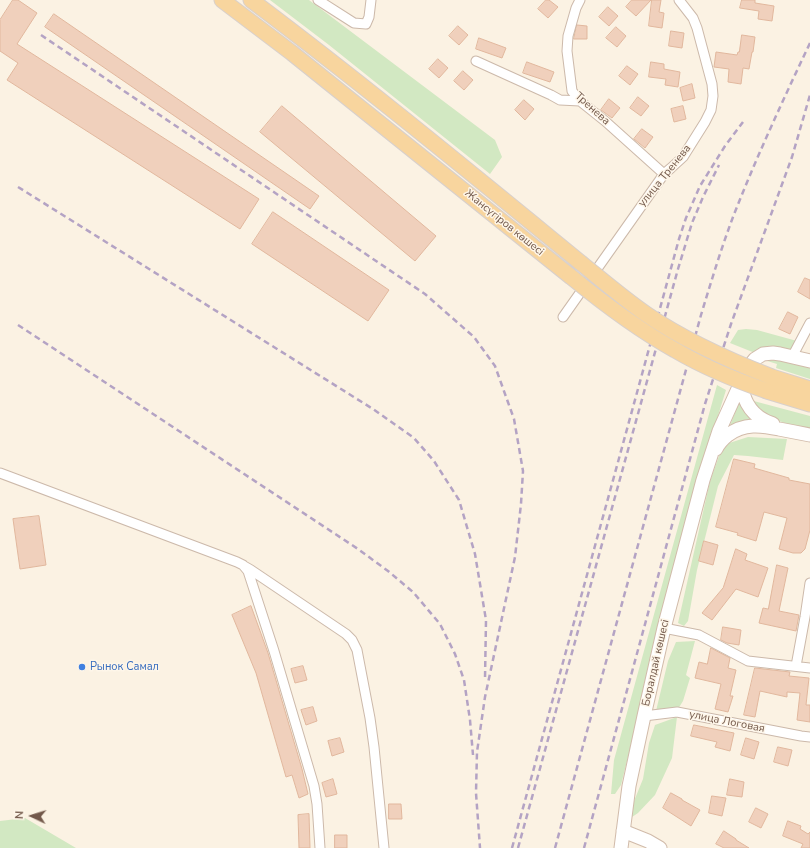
<!DOCTYPE html>
<meta charset="utf-8">
<style>
body{margin:0}
#map{position:relative;width:810px;height:848px;overflow:hidden;background:#fbf2e3;font-family:"Nunito Sans",sans-serif}
canvas{display:block}
.north{position:absolute;left:12px;top:796px;width:40px;height:40px;-webkit-text-stroke:3px #fef6e9;paint-order:stroke;rotate:274deg;font-size:11px;font-weight:700;line-height:16px;text-align:center;color:#72584a}
.north::after{content:'';display:block;margin:auto;width:14px;height:18px;background:#72584a;clip-path:polygon(50% 0,100% 100%,50% 72%,0 100%)}
</style>
<div id="map">
<canvas width="810" height="848"></canvas>
<div class="north">N</div>
</div>
<script>
const g = document.querySelector('canvas').getContext('2d');
g.lineJoin = 'round';
function fill(path, color) { g.fillStyle = color; g.fill(path, 'evenodd'); }
function trace(path, color, width, dash) { g.strokeStyle = color; g.lineWidth = width; g.lineCap = dash ? 'butt' : 'round'; g.setLineDash(dash || []); g.stroke(path); }
function write(font, color, halo, rows, align = 'center') {
  g.font = font + ' "Nunito Sans",sans-serif'; g.lineWidth = 3; g.setLineDash([]); g.textBaseline = 'middle'; g.strokeStyle = halo; g.fillStyle = color; for (const [text, x, y, turn = 0] of rows) {
    g.save(); g.translate(x, y); g.rotate((+turn || 0) * Math.PI / 180); g.textAlign = isNaN(turn) ? turn : align; if (halo) g.strokeText(text, 0, 0); g.fillText(text, 0, 0); g.restore();
  }
}
const green = new Path2D(`
 M270 0H309L495 140 502 157 490 174 329 45Z
 M746 329 757 330 797 341 790 352 755 353 730 343 738 330Z
 M783 357 810 365V379L776 368 777 364 761 359Z
 M717 385 726 390 694 493 621 785 615 794H611L614 760Z
 M740 400 758 419 729 428Z
 M750 400 810 416V432L765 416Z
 M748 437 787 439 783 460 748 456 734 455 718 486 697 570 688 621 684 626 678 623 710 481 723 445Z
 M695 641 686 675 690 678 683 701 678 709H666L656 711 668 661 676 642Z
 M677 717 672 758 655 795 638 813 632 817V806L643 779 649 743 655 725Z
 M25 818 76 848H0V821Z`);
const building = new Path2D(`
 M13 0H18L37 13 17 44 259 199 240 229 7 80 18 63 0 51V20Z
 M546 0H549L558 7 548 18 538 9Z
 M632 0H651L636 16 626 7Z
 M652 0H661L659 12 664 13 662 28 649 26Z
 M742 0H755V3L774 6 772 21 758 19 759 11 740 8Z
 M608 7 618 16 609 26 599 17Z
 M54 14 319 196 310 209 45 27Z
 M577 25 587 26V39H574Z
 M458 26 468 35 459 45 449 36Z
 M616 27 626 36 617 47 606 38Z
 M671 31 684 33 682 48 669 46Z
 M742 35 755 37 753 52H752L749 69 743 68 741 84 728 82 729 69 714 67 716 52 737 55 738 52H739Z
 M479 38 506 48 502 58 476 49Z
 M438 59 448 68 439 78 429 69Z
 M527 62 554 72 550 82 523 73Z
 M651 62 664 64V69L680 72 678 87 665 85 666 79 649 77Z
 M627 66 638 74 630 85 619 76Z
 M463 71 473 80 464 90 454 81Z
 M692 84 695 98 683 101 680 88Z
 M638 97 649 106 641 116 630 108Z
 M609 99 620 108 612 118 601 110Z
 M524 100 534 109 525 120 515 110Z
 M282 106 436 236 415 261 260 132Z
 M683 106 686 119 674 122 671 109Z
 M642 129 653 137 645 148 634 139Z
 M273 212 389 290 368 321 252 244Z
 M805 278 810 280V299L798 292Z
 M788 312 798 317 790 334 779 329Z
 M734 459 755 464 754 468 789 478V480L810 484V530L805 549 801 553H793L779 549 787 518 764 512 756 541 737 535 738 533 716 527Z
 M39 516 46 565 20 569 13 519Z
 M704 541 718 545 713 565 699 561Z
 M736 549 747 554 745 560 768 568 758 597 736 589 712 620 702 613 723 588Z
 M777 565 788 568 779 611 799 615 796 631 759 623 763 608 768 609Z
 M251 606 268 653 302 769 308 794 299 798 292 775 286 777 256 673 232 615Z
 M723 627 741 630 739 645 727 643 721 640Z
 M711 648 730 658 728 668 736 670 730 696H733L728 712 715 709 721 684 695 678 699 662 707 664Z
 M303 666 307 680 295 683 291 669Z
 M755 668 790 672 789 676 809 678 806 705H810V722L797 720 800 693 787 692V697L760 691 755 717 744 715Z
 M313 707 317 721 306 725 301 710Z
 M694 725 734 733 730 751 715 747 717 742 691 736Z
 M340 738 344 752 332 756 328 741Z
 M746 738 759 742 754 759 741 755Z
 M778 747 792 750 788 766 774 762Z
 M333 779 337 794 326 797 322 783Z
 M730 779 744 782 742 797 727 795Z
 M671 793 682 799V800L700 810 691 826 663 808Z
 M712 796 726 798 722 816 709 813Z
 M389 804H401L402 819H389Z
 M756 808 768 814 761 828 749 822Z
 M309 814 310 848H299L298 815Z
 M788 821 801 826 800 829 808 834 810 832V848H801L803 844 783 836Z
 M724 831 736 839V840L749 848H724L716 844Z
 M335 835H347V848H335Z`);
const street = new Path2D(`
 M318 0 354 23 366 24 369 17 371 0
 M580 0 576 8 568 36 567 51 572 91 580 101 605 121 664 174
 M476 61 551 95 560 100 580 101
 M563 317 664 174 671 168 683 157 705 122 711 110 713 96 712 84 697 28 693 18 679 0
 M792 357 810 323
 M0 473 237 562 243 565 248 571 274 651 314 786 317 804 320 848
 M244 566 251 570 346 634 352 640 357 650 370 718 374 747 384 848
 M664 628 699 635 748 661 810 668
 M796 666 805 617 810 583
 M644 716 677 712 801 736 810 737`);
const secondary = new Path2D(`
 M743 380C740 396 750 413 764 420 767 422 771 423 773 424
 M716 449C719 443 723 439 728 435 744 423 761 425 779 429 789 431 800 433 810 435
 M623 831 648 841 660 848
 M621 848 629 786 644 716 664 628 703 480 719 431 747 369 755 359 763 354 773 353 780 354 810 361`);
const primary = new Path2D(`
 M222 0 292 53 570 276
 M251 0C363 84 472 174 581 263
 M772 377 810 389
 M767 391 810 404`);
const rail = new Path2D(`
 M41 35 425 294 474 337 495 366 514 419 523 471 521 504 515 557 485 697 477 752 476 793 480 848
 M18 187 373 409 414 438 434 461 459 500 475 554 486 620 485 679
 M18 325 358 549 388 571 413 592 440 624 455 654 464 680 470 720 473 755
 M512 848 618 462 679 239 686 218 700 186 725 146 743 122
 M518 848 678 269 692 223 703 197 719 165
 M555 848 701 315C711 282 721 249 733 217 756 158 783 100 810 43
 M584 848 705 404 731 324 792 157 810 95`);
const primaryBridge = new Path2D(`
 M581 263C602 280 623 298 646 314 685 341 728 360 772 377
 M570 276C603 303 637 329 675 350 704 367 735 380 767 391`);
const markers = [
 [82,667,4,"#3f7fe0"]
];
const streetNames = [
 ["Тренева",592,109,42],
 ["улица Тренева",665,176,-51],
 ["Жансүгіров көшесі",504,223,39],
 ["Боралдай көшесі",656,663,-77],
 ["улица Логовая",727,722,11]
];
const shopNames = [
 ["Рынок Самал",90,667]
];
fill(green, '#d2e8c2');
fill(building, '#f0d0bc');
trace(building, '#e1b79d', 1);
trace(street, '#ccb9aa', 11);
trace(secondary, '#d1bbaa', 15);
trace(primary, '#d8d0cc', 17);
trace(street, '#fff', 9);
trace(secondary, '#fff', 13);
trace(primary, '#f8d59e', 15);
trace(rail, '#b4a3c4', 2.5, [6, 4]);
trace(primaryBridge, '#d8d0cc', 17, []);
trace(primaryBridge, '#f8d59e', 15);
for (const [x, y, r, color] of markers) { const dot = new Path2D(); dot.arc(x, y, r, 0, 2 * Math.PI); g.fillStyle = color; g.fill(dot); trace(dot, '#fef6e9', 1.5); }
write('11px', '#72584a', '#fef6e9', streetNames);
write('11px', '#366cbe', '#fef6e9', shopNames, 'left');
</script>
